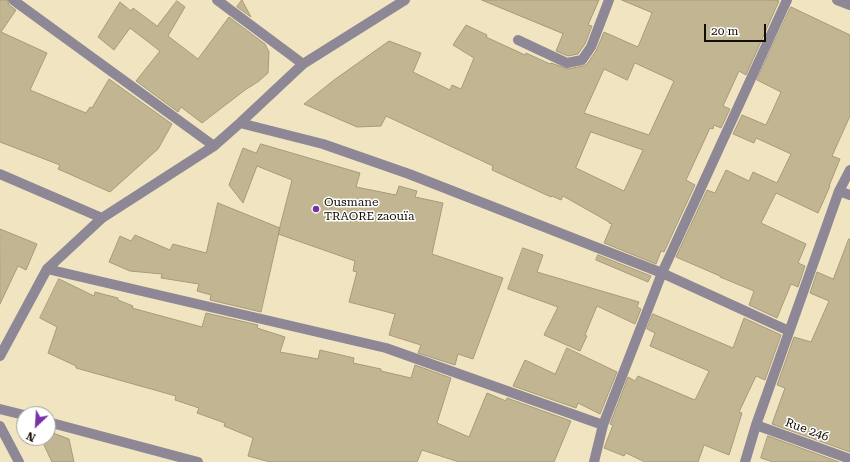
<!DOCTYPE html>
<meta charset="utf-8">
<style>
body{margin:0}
#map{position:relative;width:850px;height:462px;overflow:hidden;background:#f1e5c1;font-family:"Roboto Serif",serif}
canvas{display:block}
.north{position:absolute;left:16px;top:406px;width:40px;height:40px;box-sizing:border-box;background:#fff;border:1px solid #a19f9a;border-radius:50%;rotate:205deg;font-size:11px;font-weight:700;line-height:16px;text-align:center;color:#130e03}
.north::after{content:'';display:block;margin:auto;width:14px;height:18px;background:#7832a6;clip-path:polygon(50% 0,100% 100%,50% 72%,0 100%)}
.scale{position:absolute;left:704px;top:24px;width:62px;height:18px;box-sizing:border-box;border:2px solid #130e03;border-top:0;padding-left:5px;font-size:12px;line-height:14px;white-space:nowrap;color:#130e03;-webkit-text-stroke:3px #fff;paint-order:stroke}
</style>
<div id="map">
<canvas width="850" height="462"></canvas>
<div class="north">N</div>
<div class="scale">20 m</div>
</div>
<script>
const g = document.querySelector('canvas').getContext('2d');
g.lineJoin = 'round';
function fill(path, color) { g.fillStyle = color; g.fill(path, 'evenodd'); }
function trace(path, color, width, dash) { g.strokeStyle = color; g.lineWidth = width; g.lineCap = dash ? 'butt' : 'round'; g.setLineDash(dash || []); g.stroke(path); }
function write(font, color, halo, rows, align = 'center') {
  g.font = font + ' "Roboto Serif",serif'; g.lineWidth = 3; g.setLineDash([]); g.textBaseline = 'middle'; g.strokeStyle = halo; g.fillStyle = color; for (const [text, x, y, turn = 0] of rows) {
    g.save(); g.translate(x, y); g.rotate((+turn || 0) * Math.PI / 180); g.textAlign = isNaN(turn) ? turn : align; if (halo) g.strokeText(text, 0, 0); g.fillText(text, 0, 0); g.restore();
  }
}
const building = new Path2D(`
 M0 0H7L9 5 16 10 1 32 47 53 30 90 86 113 90 107 92 108 109 79 172 124 158 149 110 192 58 169 60 165 0 142Z
 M242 0 251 17 237 7Z
 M482 0H599L588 25 592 26 585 44 578 54 568 56 556 51 563 34Z
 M622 0H776L779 1 746 75 739 71 723 106 730 109 721 128 714 125 713 129 710 128 686 180 695 185 664 252 661 251 656 264 604 243 612 224 609 223V222L563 196 561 200 552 196 551 197 492 170 493 166 386 116 381 126 357 127 304 104 334 80 389 41 421 53 413 72 450 90 452 85 461 89 474 58 453 45 466 25 487 35 486 37 525 55 526 53 550 64 551 63 568 69 583 66 587 64 596 51 604 32 638 47 652 13ZM635 63 674 81 649 135 584 113 604 69 627 80ZM591 132 643 150 624 191 576 168Z
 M177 1 185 7 168 36 198 59 229 17 265 44 269 52 268 73 259 81 245 90 202 123 181 107 178 112 136 81 160 51 130 28 114 50 98 37 120 2 131 11 133 8 157 26Z
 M791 7 850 35V116L832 156 840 159 829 186H830L818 213 776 193 761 223 806 244 798 263 805 266 798 287 791 284 777 318 749 305 754 291 720 277V276L676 257 707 190 715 193 726 170 749 181 753 172 777 183 791 154 756 138 754 143 733 134 742 115 766 125 781 92 757 80Z
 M261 144 360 173 356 187 396 195 399 186 417 191 415 197 443 203 432 254 503 278 473 359 458 354 455 365 418 353 421 345 389 335 395 314 349 302 357 272 353 271 355 261 278 234 292 180 257 166 243 203 229 185 243 148 256 153Z
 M218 203 280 228 261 312 210 300 211 295 197 291 199 284 161 278 162 274 130 271 109 262 120 236 131 241 135 235 170 250 173 244 206 253Z
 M0 229 37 244 26 270 18 266 0 304Z
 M849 239 850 240V452L772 424 785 388 777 385 794 337 811 342 829 301 810 293 817 272 833 279Z
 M523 248 543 255 537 272 639 302 637 307 641 309 635 324 597 306 585 335 587 336 580 351 544 335 558 307 508 289Z
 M598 255 651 276 648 282 596 260Z
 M59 279 94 296 95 292 118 298V300L133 306 132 308 202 327 206 313 258 325 257 328 285 337 280 352 318 359 320 350 354 358 353 363 381 369V371L411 378 415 365 451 378 437 423 469 437 487 393 506 401 507 398 571 421 554 462H459L422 450 417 462H270L248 456 253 438 224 426 225 423 197 413 199 408 175 400 176 396 76 368V366L48 353 57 327 40 318Z
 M653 314 733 348 744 318 781 335 765 380 756 376 739 412 742 413 729 455 704 445 698 462H645L626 453 624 456 604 448 613 425 610 424 628 377 635 381 638 376 695 400 709 371 650 346 655 333 647 329Z
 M567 348 617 372 600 414 578 403 576 408 513 386 525 360 555 374Z
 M53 433 69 439 74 462H52L44 445Z
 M768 436 839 462H773L761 458Z`);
const street = new Path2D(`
 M13 0 214 146
 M217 0 303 64
 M837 0 850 5
 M518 40 567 63 582 60 591 47 609 0
 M240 123 323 144 409 174 662 273 789 331
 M0 174 102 218
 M839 191 850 195
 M47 269 386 348 603 425
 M0 356 47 269 102 218 214 146 240 123 303 64 405 0
 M0 409 24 415
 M48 422 198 462
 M756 425 850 459
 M0 426 19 462
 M594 462 603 425 662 273 787 0
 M745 462 756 425 839 191 850 170`);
const markers = [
 [316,209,4,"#7832a6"]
];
const poiNames = [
 ["Ousmane",324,202],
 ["TRAORE zaouïa",324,216]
];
const streetNames = [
 ["Rue 246",807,430,20]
];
fill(building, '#c1b592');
trace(building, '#a69b79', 1);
trace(street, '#8e8795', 10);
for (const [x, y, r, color] of markers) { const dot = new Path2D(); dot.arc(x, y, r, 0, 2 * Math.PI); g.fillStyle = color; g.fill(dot); trace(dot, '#fff', 1.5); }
write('12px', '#130e03', '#fff', poiNames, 'left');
write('12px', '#130e03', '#fff', streetNames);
</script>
